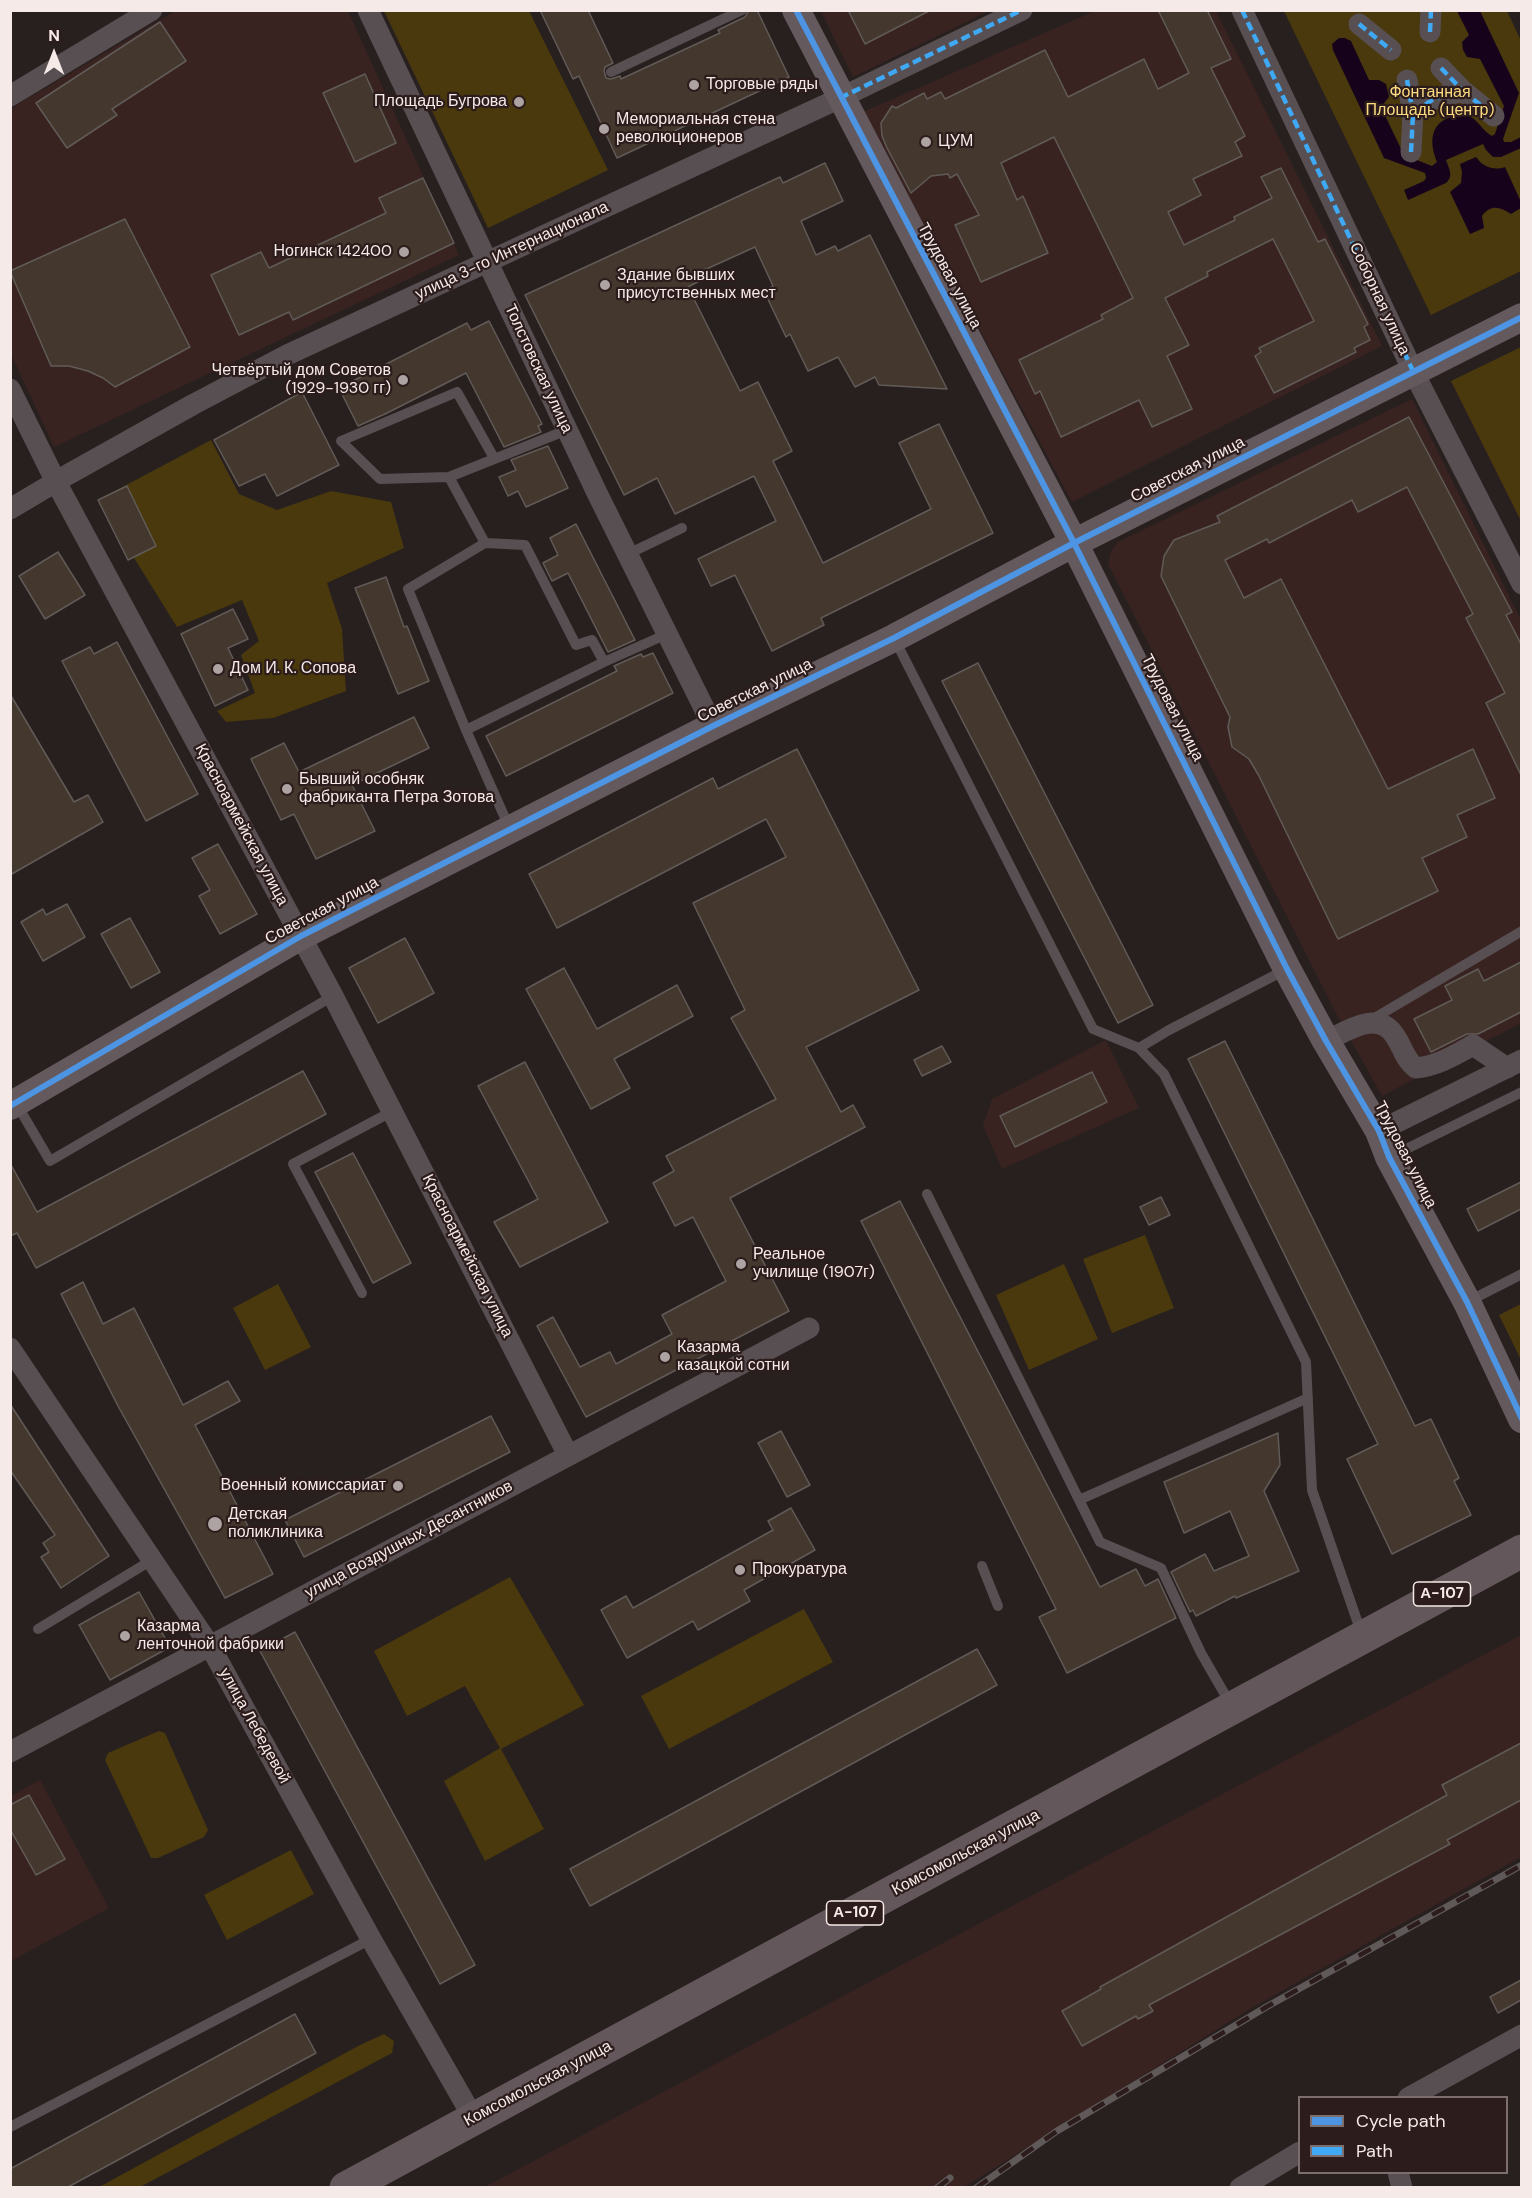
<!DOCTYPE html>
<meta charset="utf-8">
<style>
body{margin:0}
#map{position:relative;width:1532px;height:2198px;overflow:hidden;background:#28201f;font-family:"DM Sans",sans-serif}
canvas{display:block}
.frame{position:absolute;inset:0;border:12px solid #f5eae8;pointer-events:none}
.legend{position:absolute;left:1298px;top:2096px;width:210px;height:78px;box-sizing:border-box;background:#2c1c1b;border:2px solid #7c6e6d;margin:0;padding:8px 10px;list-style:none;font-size:18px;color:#f5eae8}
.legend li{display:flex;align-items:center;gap:12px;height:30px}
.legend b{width:30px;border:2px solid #7c6e6d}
.north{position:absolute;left:24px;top:24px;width:60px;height:60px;-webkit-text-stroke:4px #2c1c1b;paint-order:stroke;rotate:0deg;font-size:16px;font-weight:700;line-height:24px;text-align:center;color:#f5eae8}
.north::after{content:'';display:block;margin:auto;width:21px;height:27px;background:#f5eae8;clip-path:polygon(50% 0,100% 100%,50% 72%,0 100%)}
</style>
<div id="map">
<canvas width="1532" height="2198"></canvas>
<div class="frame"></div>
<ul class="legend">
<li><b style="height:8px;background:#4d94e3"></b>Cycle path</li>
<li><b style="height:8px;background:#3fa9f5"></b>Path</li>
</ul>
<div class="north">N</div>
</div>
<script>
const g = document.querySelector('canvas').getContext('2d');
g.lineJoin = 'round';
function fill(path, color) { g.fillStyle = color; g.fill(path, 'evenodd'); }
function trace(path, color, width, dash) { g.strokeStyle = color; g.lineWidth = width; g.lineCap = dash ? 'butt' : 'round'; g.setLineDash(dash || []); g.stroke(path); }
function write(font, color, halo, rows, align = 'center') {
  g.font = font + ' "DM Sans",sans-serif'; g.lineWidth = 4.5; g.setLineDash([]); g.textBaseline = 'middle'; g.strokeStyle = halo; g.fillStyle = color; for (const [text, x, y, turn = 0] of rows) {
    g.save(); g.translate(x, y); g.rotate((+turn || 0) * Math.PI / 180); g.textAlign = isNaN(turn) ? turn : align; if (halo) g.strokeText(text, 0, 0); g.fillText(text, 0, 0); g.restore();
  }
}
const built = new Path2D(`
 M175 11H348L459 255 54 447 11 354 10 109Z
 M821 11H989L853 77Z
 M1095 11H1216L1382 346 1072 502 863 112Z
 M1412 399 1521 620V1023L1382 1096 1338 1017 1108 564 1111 551 1118 542Z
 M1106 1040 1139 1108 1002 1169 983 1126 992 1099Z
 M1521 1635V1857L1253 2007 964 2187 483 2188Z
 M40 1780 109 1908 11 1961V1796Z`);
const green = new Path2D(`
 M384 11H529L608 170 488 228Z
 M1284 11H1507L1521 41V271L1431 315Z
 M1521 347V521L1451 381Z
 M211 440 239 494 277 510 331 491 391 502 404 548 327 583 342 629 346 691 273 718 226 722 217 711 255 693 241 655 259 641 242 600 177 627 98 500Z
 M1145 1235 1174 1308 1112 1333 1083 1259Z
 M1064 1264 1098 1339 1029 1370 996 1295Z
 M278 1284 311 1347 265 1370 233 1308Z
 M1521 1304V1303V1360L1499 1315Z
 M510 1577 584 1705 501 1749 544 1829 485 1861 444 1781 500 1748 465 1686 407 1716 374 1651Z
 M804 1609 833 1662 669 1749 641 1696Z
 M159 1731 165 1733 208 1830 204 1837 158 1858H151L105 1760 108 1753Z
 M291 1850 314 1894 227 1940 204 1895Z
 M384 2034 394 2041 392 2053 140 2187H99L360 2045Z`);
const water = new Path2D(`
 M1457 11H1480L1519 93 1503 139 1504 142H1511L1521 137V148L1501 157H1493L1486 150 1483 144 1446 160C1449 169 1454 176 1446 183L1408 200 1404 190 1424 181 1426 178 1425 173 1384 158 1333 50 1332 44 1339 38H1345L1351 41 1369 80H1379L1386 84 1389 97 1381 107 1404 155 1432 166 1437 162C1430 145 1429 126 1448 118 1453 116 1461 114 1466 115 1478 118 1482 131 1492 136L1495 134 1504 106 1480 59 1467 57 1463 50 1462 42 1469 35Z
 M1476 157C1483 167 1494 171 1505 167L1521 202V208L1511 214C1500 207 1491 204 1482 216L1484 228 1470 234 1450 192 1461 183 1462 172 1460 164Z`);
const building = new Path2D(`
 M540 10H588L613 63 605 67 604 71 606 78 611 79 620 76 621 79 720 33 718 30 745 17 749 10H757L789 77 617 158 579 76 573 79Z
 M848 10H931L865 44Z
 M1158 10H1207L1231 59 1211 68 1245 136 1235 142 1242 156 1193 179 1201 195 1168 212 1184 245 1235 220 1234 217 1272 198 1261 177 1281 168 1318 242 1325 239 1368 324 1364 327 1370 340 1354 348 1356 352 1274 393 1255 356 1261 352 1259 348 1314 321 1273 239 1207 272 1208 276 1165 298 1189 345 1167 356 1192 409 1152 427 1139 400 1061 437 1040 391 1035 394 1019 360 1103 319 1101 315 1133 298 1054 137 1001 163 1017 200 1023 196 1048 253 981 282 955 225 979 215 957 174 950 178 948 174 931 176 911 193 887 148 882 136 881 123 892 106 896 108 924 93 927 99 941 92 945 99 1045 50 1068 97 1144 59 1158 89 1189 73Z
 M160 22 186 61 112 109 117 115 67 148 36 103Z
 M365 74 396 143 355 162 323 93Z
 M825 163 843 201 801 221 816 255 835 246 838 251 870 235 947 389 879 385 875 377 855 387 838 357 808 371 790 334 786 337 764 291 773 286 755 247 702 271 705 278 688 287 740 391 758 382 792 451 773 461 823 563 931 509 899 443 939 424 993 533 821 618 824 625 772 651 735 575 711 586 698 559 776 521 754 476 675 514 657 478 624 495 525 295 780 177 783 183Z
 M423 178 454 243 293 320 289 312 239 335 211 275 261 252 269 268 386 213 379 198Z
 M125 219 190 347 115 387 103 378 88 371 69 366H51L10 271Z
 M489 321 542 424 538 426 541 432 504 447 466 373 385 414 358 426 339 388 467 323 471 330Z
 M302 392 339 465 277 496 265 474 239 486 214 440Z
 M1409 417 1512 612 1506 615 1521 644V775L1486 703 1505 693 1466 618 1473 614 1407 487 1358 512 1352 500 1269 543 1267 539 1225 560 1244 598 1281 579 1388 789 1473 749 1495 798 1457 815 1467 837 1422 858 1438 891 1338 939 1259 776 1249 759 1232 747 1228 727 1230 717 1161 576 1164 556 1174 540 1220 522 1217 516Z
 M548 446 568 488 526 507 518 491 508 496 499 477 516 470 511 460Z
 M127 486 156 546 128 560 98 500Z
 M576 524 635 640 608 652 568 573 552 581 543 563 558 555 550 538Z
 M58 552 85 595 45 619 19 576Z
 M386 577 404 627 407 626 429 681 398 694 355 588Z
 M233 609 248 639 228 648 248 690 215 706 181 634Z
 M117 642 198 794 146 821 62 661 90 647 94 654Z
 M653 653 673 693 506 776 486 736 617 671 614 666 641 654 643 657Z
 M978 663 1153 1005 1118 1023 942 681Z
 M10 694 74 802 88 795 103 822 10 875Z
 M414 717 429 748 352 785 375 831 316 859 294 814 281 820 251 759 284 743 299 772Z
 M797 749 919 990 806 1047 841 1112 853 1105 865 1127 730 1198 789 1311 586 1417 537 1326 553 1317 580 1367 610 1352 616 1364 672 1334 662 1315 726 1281 693 1217 675 1226 653 1183 674 1171 666 1156 776 1099 731 1018 745 1010 693 903 786 857 766 819 557 928 529 874 713 778 718 789Z
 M218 844 257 914 220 934 199 896 210 890 192 858Z
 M67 904 85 937 43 961 21 922 43 909 46 915Z
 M130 918 160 972 131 988 101 934Z
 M405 938 434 993 378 1023 349 968Z
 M1521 962V1012L1478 1034H1467L1431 1052 1414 1019 1452 1000 1445 986 1478 969 1484 981Z
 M564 968 597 1029 677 985 693 1016 614 1059 630 1088 591 1109 526 989Z
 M1225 1041 1415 1426 1431 1419 1459 1478 1454 1481 1471 1515 1392 1554 1347 1459 1378 1444 1188 1059Z
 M942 1046 951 1062 922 1076 914 1060Z
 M525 1062 608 1222 520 1267 494 1222 538 1199 478 1086Z
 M303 1071 326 1114 36 1268 17 1233 10 1236V1163L37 1212Z
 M1092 1072 1107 1102 1015 1147 1000 1116Z
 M353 1153 411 1263 373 1283 315 1172Z
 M1521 1182V1209L1478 1231 1467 1209Z
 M1161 1197 1170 1215 1149 1225 1140 1207Z
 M900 1201 1100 1587 1136 1569 1145 1586 1158 1579 1176 1618 1067 1673 1039 1617 1056 1609 861 1221Z
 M83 1282 103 1324 134 1308 183 1405 228 1381 240 1401 195 1425 273 1574 225 1598 118 1406 61 1294Z
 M10 1404 109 1556 61 1588 41 1557 49 1552 43 1543 55 1535 10 1470Z
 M491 1416 510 1452 304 1557 285 1520Z
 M781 1431 810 1485 787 1497 758 1443Z
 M1278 1433 1280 1465 1264 1491 1299 1571 1236 1598 1235 1596 1196 1616 1193 1610 1190 1612 1171 1572 1205 1554 1214 1571 1249 1556 1230 1511 1184 1533 1164 1482Z
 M791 1508 815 1550 744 1590 750 1601 698 1630 693 1621 627 1658 601 1610 626 1596 633 1608 773 1530 768 1521Z
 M139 1592 170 1647 110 1680 79 1625Z
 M295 1632 475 1965 440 1984 260 1651Z
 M977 1649 997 1685 590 1906 570 1869Z
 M1521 1743V1800L1447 1840 1450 1844 1149 2005 1153 2011 1138 2019 1136 2016 1082 2046 1062 2011 1101 1989 1100 1987 1447 1795 1442 1785Z
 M29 1795 65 1859 36 1875 10 1829V1805Z
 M1521 1980V2000L1498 2013 1490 1997Z
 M295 2014 316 2053 68 2187H10V2169Z`);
const lane = new Path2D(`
 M611 72 742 10
 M567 430 449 477 485 543 525 545 576 645 592 640 604 662 667 634
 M449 477 380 479 341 441 457 392 494 458
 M628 554 682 528
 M894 638 1093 1029 1139 1048 1164 1074 1306 1362 1312 1490 1362 1635
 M466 730 408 589 485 543
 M509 827 466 730 604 662
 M1371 1020 1522 931
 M1139 1048 1169 1030 1287 969
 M16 1103 50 1161 333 996
 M1390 1157 1522 1092
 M927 1194 1100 1542 1161 1568 1201 1653 1231 1705
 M362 1293 293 1164 393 1111
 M1467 1302 1522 1274
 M1079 1500 1308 1398
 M982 1566 998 1606
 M38 1629 152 1560
 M10 2127 371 1939`);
const street = new Path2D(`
 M368 10 598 495 713 726
 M1242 10 1413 371 1522 584
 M1359 24 1391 50
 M1430 32 1431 10
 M1441 68 1463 91
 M1407 80 1413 113
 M10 96 152 10
 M1411 152 1413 113 1435 98 1463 91 1494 116
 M10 389 56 482 333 996 568 1455
 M10 509 69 474 194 404 287 355 840 98 1022 10
 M1326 1041C1347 1031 1378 1009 1395 1036 1403 1047 1404 1059 1416 1068 1437 1066 1455 1055 1473 1045L1507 1068
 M1379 1131 1522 1060
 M10 1348 210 1646 371 1939 474 2119
 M10 1752 809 1328
 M1408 2098 1522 2035
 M1398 2172 1402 2188
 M1240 2188 1300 2152`);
const secondary = new Path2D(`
 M796 10 1074 543 1287 969 1326 1041 1379 1131 1389 1157 1467 1302 1522 1419
 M10 1106 301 936 713 726 894 638 1074 543 1522 317`);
const primary = new Path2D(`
 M346 2188 1522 1551`);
const rail = new Path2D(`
 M937 2188 950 2178
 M976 2188 1057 2131 1268 2006 1522 1865`);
const quiet = new Path2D(`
 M1242 10 1413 371
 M1359 24 1391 50
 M1430 32 1431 10
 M1441 68 1463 91
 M1407 80 1413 113
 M840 98 1022 10
 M1411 152 1413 113 1435 98 1463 91 1494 116`);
const cycleway = new Path2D(`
 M796 10 1074 543 1287 969 1326 1041 1379 1131 1389 1157 1467 1302 1522 1419
 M10 1106 301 936 713 726 894 638 1074 543 1522 317`);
const markers = [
 [694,85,6,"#ada3a2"],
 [519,102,6,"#ada3a2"],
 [604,129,6,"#ada3a2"],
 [926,142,6,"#ada3a2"],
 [404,252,6,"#ada3a2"],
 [605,285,6,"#ada3a2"],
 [403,380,6,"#ada3a2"],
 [218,669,6,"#ada3a2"],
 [287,789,6,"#ada3a2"],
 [741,1264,6,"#ada3a2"],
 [665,1357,6,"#ada3a2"],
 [398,1486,6,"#ada3a2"],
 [215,1524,8,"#ada3a2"],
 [740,1570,6,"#ada3a2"],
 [125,1636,6,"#ada3a2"]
];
const shields = [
 [1442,1594,57],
 [855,1913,57]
];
const shieldNames = [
 ["А-107",1442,1594],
 ["А-107",855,1913]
];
const poiNames = [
 ["Торговые ряды",706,85],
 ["Площадь Бугрова",507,102,"right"],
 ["Мемориальная стена",616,120],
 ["революционеров",616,138],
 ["ЦУМ",938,142],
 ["Ногинск 142400",392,252,"right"],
 ["Здание бывших",617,276],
 ["присутственных мест",617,294],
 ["Четвёртый дом Советов",391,371,"right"],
 ["(1929-1930 гг)",391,389,"right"],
 ["Дом И. К. Сопова",230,669],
 ["Бывший особняк",299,780],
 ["фабриканта Петра Зотова",299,798],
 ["Реальное",753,1255],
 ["училище (1907г)",753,1273],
 ["Казарма",677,1348],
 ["казацкой сотни",677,1366],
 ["Военный комиссариат",386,1486,"right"],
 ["Детская",228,1515],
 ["поликлиника",228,1533],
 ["Прокуратура",752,1570],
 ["Казарма",137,1627],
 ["ленточной фабрики",137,1645]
];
const parkNames = [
 ["Фонтанная",1430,93],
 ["Площадь (центр)",1430,111]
];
const streetNames = [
 ["улица 3-го Интернационала",512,251,-25],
 ["Трудовая улица",949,276,62],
 ["Соборная улица",1379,299,65],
 ["Толстовская улица",538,369,65],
 ["Советская улица",1188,470,-27],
 ["Советская улица",755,691,-26],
 ["Трудовая улица",1172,708,63],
 ["Красноармейская улица",241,825,62],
 ["Советская улица",322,911,-28],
 ["Трудовая улица",1405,1155,63],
 ["Красноармейская улица",467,1256,63],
 ["улица Воздушных Десантников",409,1540,-28],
 ["улица Лебедевой",254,1726,61],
 ["Комсомольская улица",966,1853,-28],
 ["Комсомольская улица",538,2084,-28]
];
fill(built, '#382321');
fill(green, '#49390d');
fill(water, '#16031b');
fill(building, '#44372e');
trace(building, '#615b58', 1.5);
trace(lane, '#584f52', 10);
trace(street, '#584f52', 21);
trace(secondary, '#64595d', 28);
trace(primary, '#64575b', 33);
trace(rail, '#60595a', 7);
trace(rail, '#2c1c1b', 4.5, [14]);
trace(quiet, '#3fa9f5', 4.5, [9, 4.5]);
trace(cycleway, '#4d94e3', 6);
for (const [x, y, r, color] of markers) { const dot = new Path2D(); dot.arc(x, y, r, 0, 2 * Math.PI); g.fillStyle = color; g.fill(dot); trace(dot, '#2c1c1b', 2); }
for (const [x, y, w] of shields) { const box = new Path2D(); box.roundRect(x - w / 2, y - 12, w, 24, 4.5); g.fillStyle = '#2c1c1b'; g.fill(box); trace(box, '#f5eae8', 1.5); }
write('bold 15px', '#f5eae8', null, shieldNames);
write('16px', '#f5eae8', '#2c1c1b', poiNames, 'left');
write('16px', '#fddb82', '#2c1c1b', parkNames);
write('16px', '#f5eae8', '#2c1c1b', streetNames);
</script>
